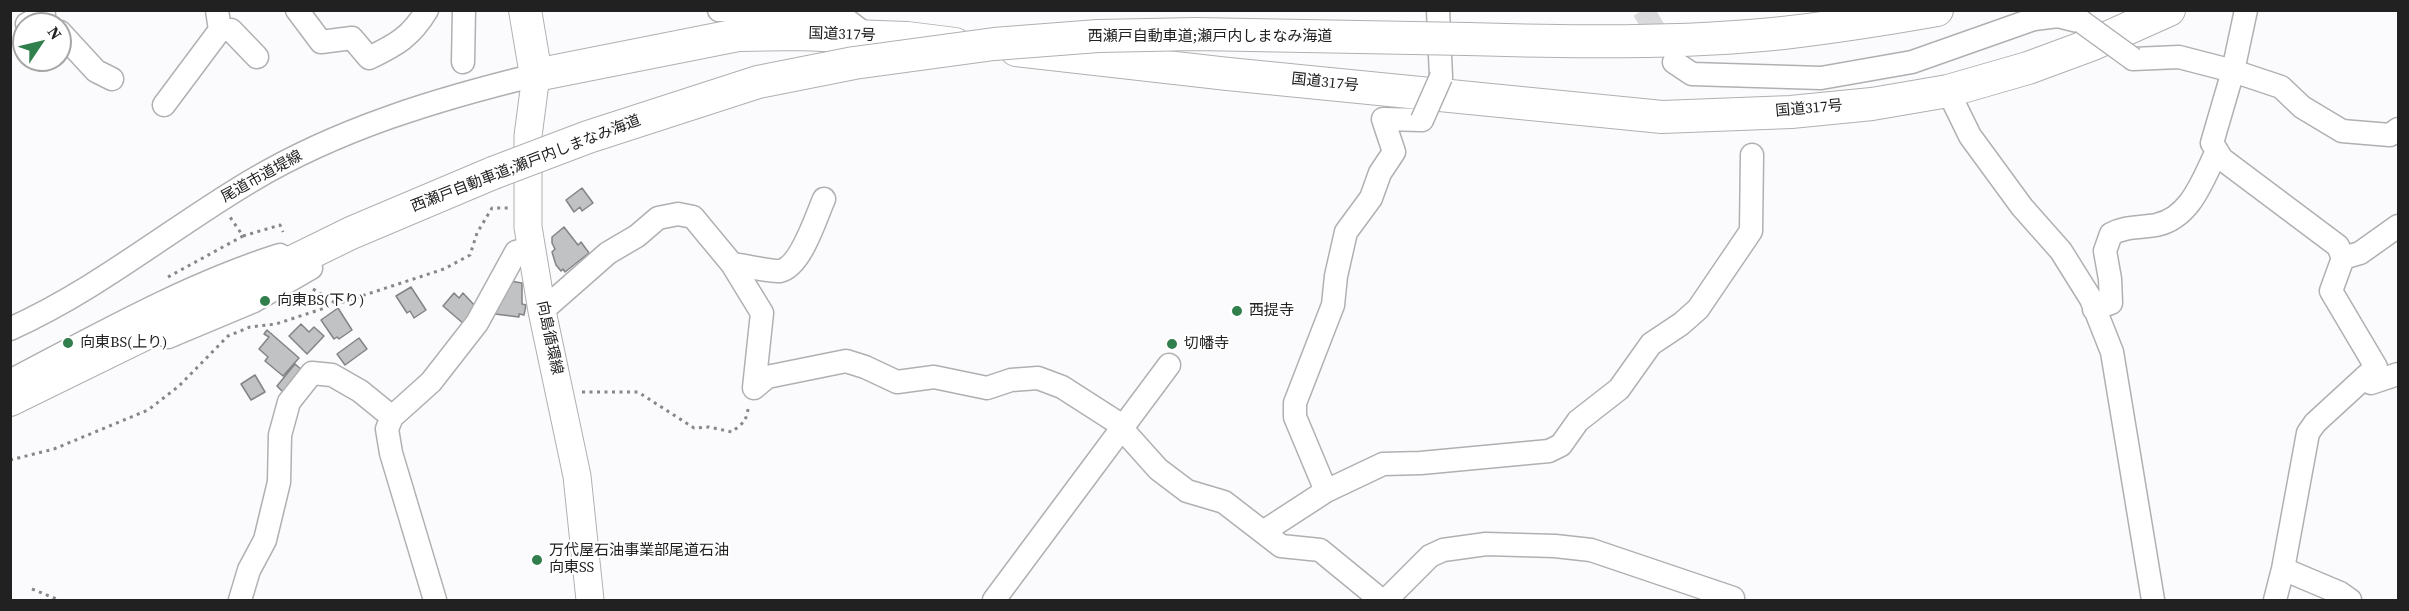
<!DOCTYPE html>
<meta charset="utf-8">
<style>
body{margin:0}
#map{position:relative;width:2409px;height:611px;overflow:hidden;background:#fbfbfd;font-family:"Source Serif 4",serif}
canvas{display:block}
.frame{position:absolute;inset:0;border:12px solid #212122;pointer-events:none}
.north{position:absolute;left:12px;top:12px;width:60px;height:60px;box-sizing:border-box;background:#fff;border:2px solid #a6a6a7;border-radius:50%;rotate:55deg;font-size:16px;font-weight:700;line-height:24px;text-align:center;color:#212122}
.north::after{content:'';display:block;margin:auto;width:21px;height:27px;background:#327f4e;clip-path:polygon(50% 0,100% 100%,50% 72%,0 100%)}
</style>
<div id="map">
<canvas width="2409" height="611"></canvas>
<div class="frame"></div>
<div class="north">N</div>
</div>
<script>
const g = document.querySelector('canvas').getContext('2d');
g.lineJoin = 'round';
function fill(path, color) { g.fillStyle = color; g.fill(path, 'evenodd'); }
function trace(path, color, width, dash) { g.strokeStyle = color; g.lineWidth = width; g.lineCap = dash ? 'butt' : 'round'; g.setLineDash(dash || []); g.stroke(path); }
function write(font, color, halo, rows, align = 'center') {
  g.font = font + ' "Source Serif 4","Noto Sans JP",serif'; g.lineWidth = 4.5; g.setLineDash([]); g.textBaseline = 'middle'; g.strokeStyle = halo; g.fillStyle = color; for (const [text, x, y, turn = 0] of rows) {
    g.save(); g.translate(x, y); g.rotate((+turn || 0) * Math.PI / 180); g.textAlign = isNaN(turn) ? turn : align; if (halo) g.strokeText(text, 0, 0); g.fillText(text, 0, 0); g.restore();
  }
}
const building = new Path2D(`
 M582 188 593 203 582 211 580 207 574 212 566 200Z
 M564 227 578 245 581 242 589 253 565 272 563 269 561 271 556 265 552 252 555 249 552 243V237Z
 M504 280 522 283V304L526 305 524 315 519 314V317L495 314Z
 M411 287 426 310 414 318 410 311 407 313 396 296Z
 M454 293 459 298 463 293 476 307 464 324 443 306Z
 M338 308 352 330 339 339 337 337 334 339 321 320Z
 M301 324 309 332 314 327 324 336 307 354 289 336Z
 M267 330 299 358 283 376 265 361 268 357 259 349 269 337 264 334Z
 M359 338 367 349 345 365 337 354Z
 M295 364 302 370 286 395 277 386Z
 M255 375 265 392 251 400 241 384Z`);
const minorTunnel = new Path2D(`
 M1643 10 1667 50`);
const path = new Path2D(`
 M243 236 280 225 283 232
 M168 277 243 236 230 217
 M313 289 335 303
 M582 392H638L694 428 709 427 732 432 745 421 749 406
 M10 460 54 449 148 410 179 386 228 336 250 327 276 324 444 269 470 255 477 233 492 208H508
 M32 589 59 600`);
const minor = new Path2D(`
 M297 10 321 42 352 38 369 58C396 45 411 37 427 10
 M719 10 823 12 844 18 869 37
 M1438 10 1441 77
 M2246 10 2233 71 2212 143 2222 159 2338 246 2343 258 2331 291 2376 367 2315 423 2308 433 2283 569 2275 600
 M27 24 44 15
 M220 30H231L257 57
 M60 32 96 71 112 79
 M2133 59 2179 57 2233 71 2281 87 2302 107 2342 131 2390 135 2398 129
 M463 62 464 10
 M1674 62 1692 74 1821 78 1912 62 2034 19 2058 16 2082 22
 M1948 91 1970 136 2022 207 2061 251 2091 299 2112 352 2153 600
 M164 105 220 30 217 10
 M2343 258 2360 253 2398 226
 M732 264 762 313 754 388
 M2094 309 2111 303 2110 279 2105 251 2111 234C2126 226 2139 228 2156 225 2191 218 2203 179 2217 151
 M542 311 608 253 637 236 658 218 678 214 693 217 732 264C742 265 772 272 780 271 801 267 816 217 824 199
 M10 329C97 290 170 229 251 181 338 129 437 99 536 75
 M168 337 254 301 311 268
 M2365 377 2371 383 2398 374
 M10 381C98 335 186 285 280 255
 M754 388 767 377 846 361 865 367 897 382 934 377 987 388 1011 380 1038 378 1062 387 1115 421 1158 469 1187 491 1224 502 1281 546 1320 550 1381 600
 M1326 491 1295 417V403L1333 305 1336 276 1346 232 1371 198 1380 173 1394 152 1383 119 1422 120
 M1263 532 1326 491 1383 464 1421 463 1549 451 1561 445 1578 421 1619 389 1651 344 1681 324 1698 309 1751 231 1752 155
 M2283 569 2340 593 2350 600
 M240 600 249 570 265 540 279 482 280 435 289 402 312 373 332 375 360 391 392 417
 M435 600 391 453 387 429 392 417 431 382 477 323 516 252 532 248
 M994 600 1169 365
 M1386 600 1430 556 1443 550 1486 544 1555 546 1591 550 1733 598`);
const major = new Path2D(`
 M536 75 528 136V227L542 311 577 476 590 600`);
const highway = new Path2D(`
 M525 10 536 75 738 35 797 34 907 38 955 44
 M1467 39C1572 42 1678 44 1783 33 1835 27 1886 19 1937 10
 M1016 50 1228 74 1662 117 1791 112 1872 104 1948 91 2028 68 2093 44 2169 10
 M10 400 351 233 493 173`);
const minorBridge = new Path2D(`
 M2082 22 2133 59
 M1422 120 1441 77`);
const highwayBridge = new Path2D(`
 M493 173 588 137 758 82 854 63 994 44 1098 36 1196 34 1467 39`);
const markers = [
 [265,301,6,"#327f4e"],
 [1237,311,6,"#327f4e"],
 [68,343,6,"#327f4e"],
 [1172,344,6,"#327f4e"],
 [537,560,6,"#327f4e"]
];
const streetNames = [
 ["国道317号",842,35,2],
 ["西瀬戸自動車道;瀬戸内しまなみ海道",1210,37],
 ["国道317号",1325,83,6],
 ["国道317号",1809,109,-5],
 ["西瀬戸自動車道;瀬戸内しまなみ海道",526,164,-21],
 ["尾道市道堤線",262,177,-29],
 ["向島循環線",549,338,78]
];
const poiNames = [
 ["向東BS(下り)",277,301],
 ["西提寺",1249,311],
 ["向東BS(上り)",80,343],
 ["切幡寺",1184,344],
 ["万代屋石油事業部尾道石油",549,551],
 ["向東SS",549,568]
];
fill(building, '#c1c2c3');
trace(building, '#838485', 1.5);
trace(minorTunnel, '#dadadc', 22, [22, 11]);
trace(minor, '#b0b0b2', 25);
trace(major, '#b0b0b2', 29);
trace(highway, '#b0b0b2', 34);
trace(path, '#878788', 3, [3, 4.5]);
trace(minor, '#fff', 22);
trace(major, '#fff', 27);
trace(highway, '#fff', 32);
trace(minorBridge, '#b0b0b2', 25, []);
trace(highwayBridge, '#b0b0b2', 34, []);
trace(minorBridge, '#fff', 22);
trace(highwayBridge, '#fff', 32);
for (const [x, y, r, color] of markers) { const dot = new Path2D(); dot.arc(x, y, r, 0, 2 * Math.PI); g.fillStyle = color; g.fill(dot); trace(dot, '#fff', 2); }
write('15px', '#212122', '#fff', streetNames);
write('15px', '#212122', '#fff', poiNames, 'left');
</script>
